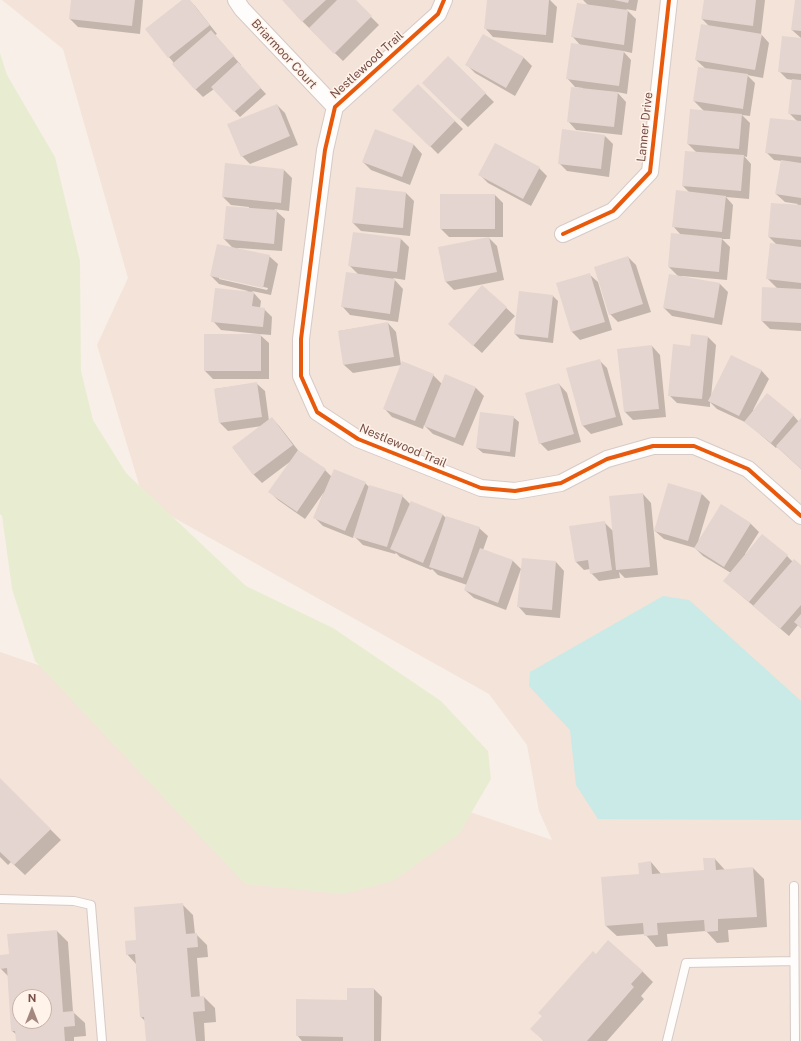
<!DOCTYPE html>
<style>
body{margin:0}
#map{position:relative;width:801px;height:1041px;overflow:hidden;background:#f8efe8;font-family:"Public Sans",sans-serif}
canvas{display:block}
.north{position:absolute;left:12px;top:989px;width:40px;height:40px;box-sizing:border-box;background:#fff3ea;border:1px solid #c9b1a9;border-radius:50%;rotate:0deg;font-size:11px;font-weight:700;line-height:16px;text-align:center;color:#774f47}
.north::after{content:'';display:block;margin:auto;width:14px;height:18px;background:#a4877f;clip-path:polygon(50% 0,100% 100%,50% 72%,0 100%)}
</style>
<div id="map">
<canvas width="801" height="1041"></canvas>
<div class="north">N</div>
</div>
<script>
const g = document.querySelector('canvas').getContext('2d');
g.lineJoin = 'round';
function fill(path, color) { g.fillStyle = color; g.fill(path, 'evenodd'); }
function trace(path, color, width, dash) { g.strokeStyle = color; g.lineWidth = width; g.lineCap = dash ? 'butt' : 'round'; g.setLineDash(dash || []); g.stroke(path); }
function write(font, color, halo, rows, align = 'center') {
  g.font = font + ' "Public Sans",sans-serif'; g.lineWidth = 3; g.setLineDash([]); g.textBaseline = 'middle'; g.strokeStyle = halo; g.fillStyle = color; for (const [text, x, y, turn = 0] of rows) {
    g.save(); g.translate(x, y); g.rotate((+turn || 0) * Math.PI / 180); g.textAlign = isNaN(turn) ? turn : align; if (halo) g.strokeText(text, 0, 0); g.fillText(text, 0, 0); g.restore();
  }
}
const residential = new Path2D(`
 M2 0H801V1041H0V652L552 840 539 811 527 745 489 694 144 501 97 345 128 278 63 49ZM20 997H44V1021H20Z`);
const green = new Path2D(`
 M0 53 7 75 55 157 80 261 81 371 93 420 126 473 246 586 333 628 441 701 488 751 491 779 459 834 393 881 343 894 245 884 35 661 12 589 2 516 0 514Z`);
const water = new Path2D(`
 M663 596 689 600 801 701V820L598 819 576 785 570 730 529 686 530 672Z`);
const shadow = new Path2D(`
 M72 0H143L140 34 78 27 70 19Z
 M184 0H189L195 6 217 34 215 35 241 65 240 66 266 94 240 117 214 89 203 97 195 89 147 30Z
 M283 0H354L379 25 343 61 302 21Z
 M488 0H550L557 7 553 43 493 37 485 28Z
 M583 0H638L636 11 626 9 636 19 632 53 623 51 631 60 627 94 617 92 626 102 622 135 576 130 568 121 583 88 575 87 567 78 581 46 573 37 588 5Z
 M705 0H765L761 34 769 43 763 78 747 75 755 83 750 116 742 115 750 123 747 157 744 156 751 164 749 199 726 197 733 205 730 239H722L730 247 727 280 682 276 681 277 720 284 728 292 722 325 672 316 664 308 679 277 669 267 681 235 673 226 690 193 683 186 696 152 688 144 704 111 694 101 706 69 696 60 710 27 702 19Z
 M796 0H801V38L792 30Z
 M484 36 524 58 532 66 515 96 475 73 467 65Z
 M801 39V331L770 329 762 321 763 288H777L767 278 777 245 769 237 798 204 785 202 776 194 782 161 774 160 766 152 798 122 789 113 793 80 787 79 779 71Z
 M448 57 494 102 468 127 423 83Z
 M418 85 463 129 438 154 394 110Z
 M277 105 285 113 298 145 250 164 242 156Z
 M375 131 414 145 422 154 410 185 371 170 363 162Z
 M605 136 613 144 609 177 567 171 559 163Z
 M539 168 547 176 531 206 488 183 480 175Z
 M284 170 292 178 289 211 274 209 285 219 282 251 238 248V249L269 256 278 264 271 295 252 291 261 301 260 308 264 309 272 317 271 335 259 334 269 343V379H213L205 371 259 335V334L221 330 213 321 248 291 219 284 211 276 233 248 224 239 249 209V207L231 205 223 197ZM219 277 268 288 267 290 219 279Z
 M406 193 414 201 410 236 361 231 353 223Z
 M441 195H495L503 203V237H449L441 229Z
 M489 238 497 246 504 280 454 290 446 282 439 248Z
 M401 239 409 247 405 280 393 278 403 289 398 322 350 315 342 306 359 275 349 265Z
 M628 257 636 265 651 312 618 322 610 314Z
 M589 274 598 282 612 330 580 340 572 332Z
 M482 286 515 316 482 353 449 324Z
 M553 296 558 301 553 343 520 339 515 334Z
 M388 323 396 332 401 365 353 373 344 365 339 331Z
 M708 337 716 345 711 397 761 370 769 379 753 410 793 415 799 422 801 420V469L777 447 776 448 747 423 717 409 710 402V407L677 403 669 395 691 347Z
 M652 346 660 355 666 417 633 420 625 412Z
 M599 360 607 368 623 425 591 434 583 426Z
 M433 375 442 384 446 375 476 388 484 396 463 446 433 434 424 425 423 429 392 417 384 408Z
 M256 383 265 391 269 421 272 418 280 427 301 454 325 470 332 477 365 483 369 487 402 496 410 504 411 502 443 515 446 518 479 528 488 536 483 550 513 561 521 569 506 610 474 598 465 590 467 585 438 575 432 569 431 570 400 557 396 553 395 554 363 545 354 536 353 538 323 526 314 517 324 492 305 519 278 500 270 492 291 461 262 483 254 475 233 448 262 426 228 431 220 423 215 389Z
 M559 384 567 393 581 442 548 451 540 443Z
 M513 417 519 422 515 457 483 453 477 448Z
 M643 494 651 503 658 575 625 578 619 572 620 578 599 581 591 573 590 569 584 570 576 562 604 522 613 531Z
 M702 494 710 502 698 542 721 506 751 524 759 532 745 554 787 556 793 562 801 567V628L798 625 789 636 724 581 731 573 703 556 695 548 664 539 655 531Z
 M523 559 556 562 564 571 560 618 526 615 518 606Z
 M0 779 61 840 25 875 11 862 8 865 0 857Z
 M715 859 725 870 753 868 764 879 767 927 728 930 729 942 717 943 706 931 667 934 668 946 656 947 645 934 617 936 606 926 640 875 651 862 662 875 705 871Z
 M182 904 193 915 195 934H196L207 945 208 957 197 958 200 998 204 997 215 1008 216 1022 204 1023 205 1041H147L145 1021 141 1017 136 964 127 954 137 941Z
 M57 931 68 942 73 1012 85 1023 86 1036 74 1037V1041H17V1035L12 1031 8 976 0 968V956L10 955ZM20 997H44V1021H20Z
 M596 955 642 971 653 982 641 996 644 999 607 1041H544L532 1029Z
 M374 989 382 997 381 1041H302L297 1035 348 1001Z`);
const building = new Path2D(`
 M71 0H135L132 26 69 19Z
 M182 0H190L210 25 168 58 145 29Z
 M282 0H326L302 22Z
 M337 0H356L372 16 334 54 309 28Z
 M487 0H549L546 35 484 29Z
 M614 0H629L628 3Z
 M704 0H756L753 26 701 19Z
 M795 0H801V31L791 30Z
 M577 3 628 10 624 45 571 37Z
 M701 24 762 34 755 70 695 60Z
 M211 30 234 56 195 90 172 64Z
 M483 34 524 57 506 88 465 65Z
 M782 36 801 38V74L778 72Z
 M571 43 624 51 619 86 566 79Z
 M448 56 486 93 460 120 422 83Z
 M238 62 261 88 234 112 211 87Z
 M698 67 748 74 743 109 693 101Z
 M792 79 801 80V115L788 114Z
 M418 84 455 121 430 147 392 110Z
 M571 87 618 92 614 127 567 122Z
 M277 104 290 136 241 157 227 124Z
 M690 109 742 114 739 149 687 144Z
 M770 118 801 121V157L765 153Z
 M375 129 414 144 402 177 362 162Z
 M562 129 605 135 601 169 558 164Z
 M495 143 540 167 523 199 478 175Z
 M685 151 744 155 741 191 682 186Z
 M781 160 801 163V198L775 194Z
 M225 163 284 169 281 203 222 197Z
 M356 187 406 192 403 228 352 223Z
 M676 190 726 196 722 232 672 227Z
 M440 194H495V229H440Z
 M771 203 801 205V240L768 237Z
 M226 206 277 210 274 244 223 239Z
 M353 232 401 238 397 272 348 266Z
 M671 233 722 238 719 272 668 267Z
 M489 237 497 272 445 282 438 247Z
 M770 243 801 247V283L766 279Z
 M217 244 270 255 263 288 210 276Z
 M628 256 643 304 609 315 594 267Z
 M346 272 395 279 390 314 341 307Z
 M590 273 605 322 571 332 556 283Z
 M669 274 720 283 714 318 663 308Z
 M482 285 507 307 473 346 448 324Z
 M762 287 801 289V323L761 321Z
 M215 288 254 292 252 306 265 308 263 327 211 322Z
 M519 291 553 295 548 338 514 334Z
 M388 322 394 357 343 365 338 331Z
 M204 334H261V371H204Z
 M691 334 708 336 702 399 668 396 673 344 690 346Z
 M652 345 659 409 624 412 617 349Z
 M731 355 762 370 739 416 708 401Z
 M600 359 616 417 582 426 566 368Z
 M402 361 434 374 415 421 383 409Z
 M445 374 476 387 455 438 424 426Z
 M257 382 262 417 219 423 214 389Z
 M559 383 574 434 539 444 525 393Z
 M767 393 794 415 771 443 744 422Z
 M480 412 514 416 510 452 476 448Z
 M272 417 293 445 253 475 232 447Z
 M801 418V469L776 446Z
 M298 450 326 469 297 512 268 492Z
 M334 469 366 482 345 531 313 518Z
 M668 483 702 493 688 541 654 531Z
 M369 485 403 495 387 547 353 537Z
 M643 493 650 567 616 570 609 496Z
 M411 501 443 514 423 563 390 549Z
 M721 504 751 523 724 567 694 548Z
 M446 516 480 527 463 578 429 567Z
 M605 521 612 570 590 574 588 560 575 562 569 526Z
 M762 534 788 555 749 602 723 581Z
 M480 548 513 560 498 603 464 590Z
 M522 558 556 561 552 610 517 607Z
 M794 559 801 565V605L780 629 753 606Z
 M801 614V628L794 622Z
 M0 778 51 829 14 865 0 852Z
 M703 858H715L716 870 753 867 757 917 718 919V931L705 932 704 920 657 923 658 935 644 936 643 923 605 926 601 877 639 874 638 863 651 861 652 874 704 870Z
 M183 903 186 934 197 933 198 947 187 948 191 997 204 996 205 1011 193 1012 196 1041H146L144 1017H140L135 954 126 955 125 941 136 940 134 907Z
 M57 930 63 1012 74 1011 75 1026 64 1027 65 1041H16L15 1031H11L7 968 0 969V955L9 954 7 934ZM20 997H44V1021H20Z
 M608 940 643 971 631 984 634 987 587 1041H544L530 1029 542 1016 538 1013 593 951 596 954Z
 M347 988H374V1041H343V1037L296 1036V999L347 1000Z`);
const lane = new Path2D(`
 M794 886 795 1041
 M0 899 74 901 91 905 102 1041
 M667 1041 686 963 794 961`);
const street = new Path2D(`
 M236 0 242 9 335 107
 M444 0 438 14 335 107 325 150 301 339V376L317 412 358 439 481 488 515 491 561 483 607 459 653 446H694L748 469 801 516
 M563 234 613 211 650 172 669 0`);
const cycleway = new Path2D(`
 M444 0 438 14 335 107 325 150 301 339V376L317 412 358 439 481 488 515 491 561 483 607 459 653 446H694L748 469 801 516
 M563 234 613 211 650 172 669 0`);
const streetNames = [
 ["Briarmoor Court",284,54,47],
 ["Nestlewood Trail",367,65,-42],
 ["Lanner Drive",645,127,-84],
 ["Nestlewood Trail",403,446,23]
];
fill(residential, '#f4e3d8');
fill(green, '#e8edd2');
fill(water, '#c9eae7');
fill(shadow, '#0003');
fill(building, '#e4d5d0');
trace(lane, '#d6cac6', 10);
trace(street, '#d6cac6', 18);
trace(lane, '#fefdfc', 8);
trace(street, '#fefdfc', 16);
trace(cycleway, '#e8590c', 4);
write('12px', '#774f47', '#fff3ea', streetNames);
</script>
